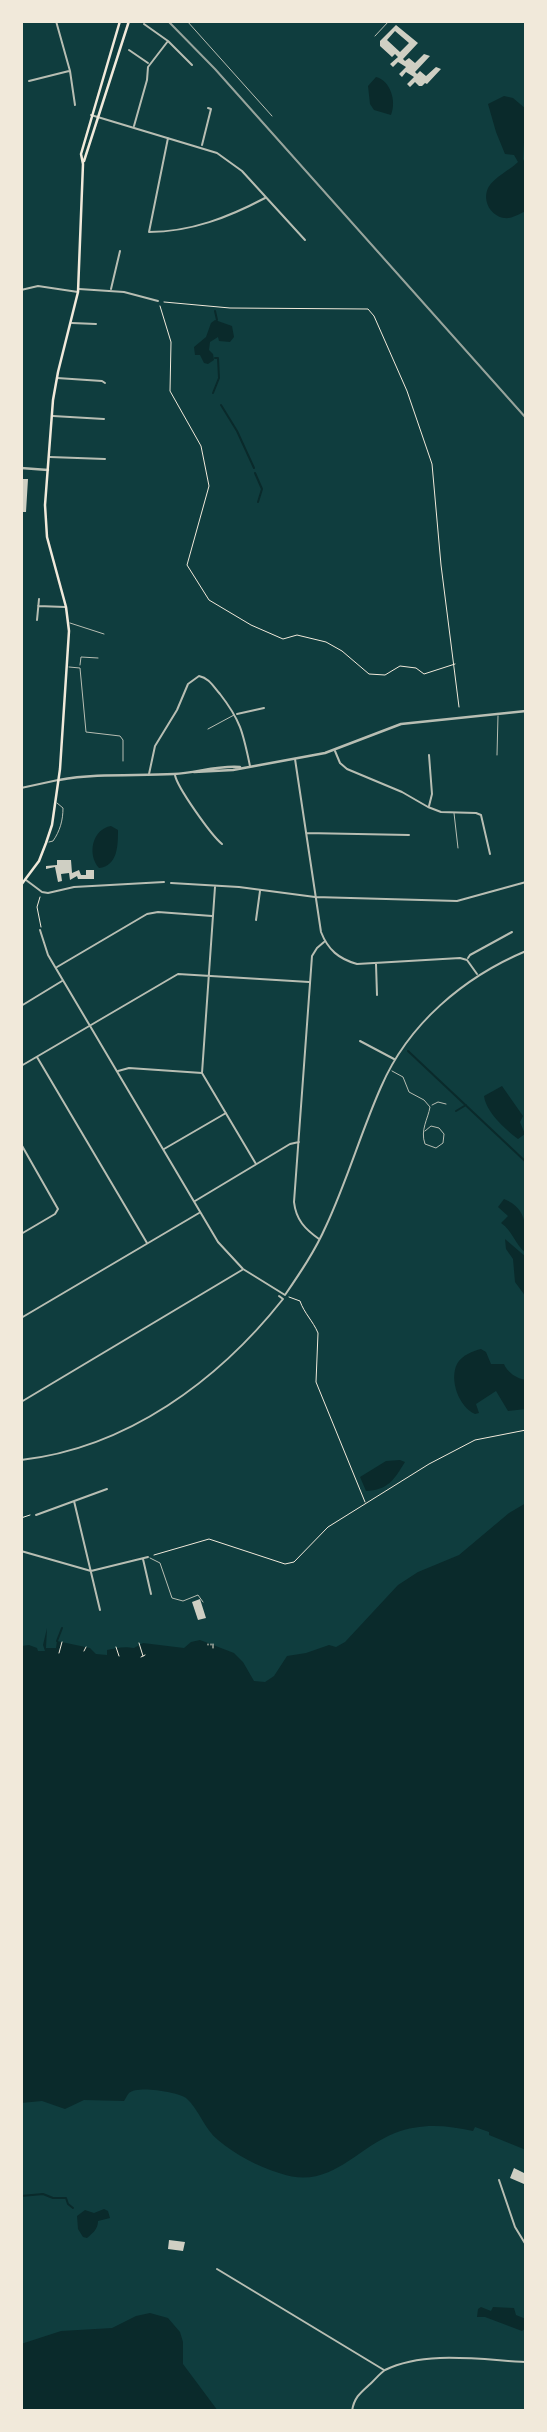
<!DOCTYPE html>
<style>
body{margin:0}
#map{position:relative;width:547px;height:2432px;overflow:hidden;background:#0f3d3e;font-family:"Open Sans",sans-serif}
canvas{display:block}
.frame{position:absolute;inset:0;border:23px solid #f1e9da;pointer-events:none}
</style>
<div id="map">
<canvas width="547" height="2432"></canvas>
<div class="frame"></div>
</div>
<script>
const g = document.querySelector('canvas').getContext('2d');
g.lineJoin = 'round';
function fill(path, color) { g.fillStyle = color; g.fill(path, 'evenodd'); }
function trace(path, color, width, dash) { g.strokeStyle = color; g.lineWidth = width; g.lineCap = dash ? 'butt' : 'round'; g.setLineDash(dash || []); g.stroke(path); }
const water = new Path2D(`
 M376 77C390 80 397 101 391 115L374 110 370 104 368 86Z
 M504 96 513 98 526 109 523 159 526 165V211C519 214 512 219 504 218 491 216 482 201 488 188 494 177 510 170 518 162L514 155 505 154 496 132 488 104Z
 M215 320 232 326 234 337 230 342 219 341 218 337 210 342 209 350 213 354 214 360 208 364 204 363 200 355H195L194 347 206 337 211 323Z
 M111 826 118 830C118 845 118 866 99 868 87 855 92 829 111 826Z
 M502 1086 523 1116 520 1122 525 1134 518 1139C505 1129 486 1112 484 1096Z
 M504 1199C529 1209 526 1230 526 1253 515 1245 513 1231 501 1223L508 1216 498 1207Z
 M505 1239 526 1257V1297L515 1282 513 1259 506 1249Z
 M481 1349 486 1352 491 1364H504C507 1372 517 1379 526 1380V1409L508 1411 496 1391 476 1404 479 1413 475 1414C459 1407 449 1380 457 1364 462 1355 473 1351 481 1349Z
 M400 1460 405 1462C394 1480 388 1490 366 1491L360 1477 386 1461Z
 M526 1503V2150L489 2135V2132L475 2127 473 2131C446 2125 421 2123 395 2133 353 2150 330 2191 279 2173 257 2166 236 2155 218 2140 204 2129 199 2109 186 2098 178 2092 137 2085 129 2093 127 2095 126 2098 124 2101L84 2100 65 2109 42 2101 21 2103V1646L29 1645 37 1648 38 1651H45L43 1645 47 1628 46 1648H56L57 1641 90 1648 96 1654 107 1655V1650C117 1648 123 1646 134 1648L143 1643 184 1648 191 1642 200 1640 234 1653 243 1662 254 1681 265 1682 274 1676 287 1656 306 1653 329 1645 336 1647 345 1642 398 1585 418 1572 459 1555 509 1513Z
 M104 2209 108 2211 110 2218 98 2221C98 2229 93 2233 87 2238L83 2237 78 2229 77 2216 85 2210 94 2213Z
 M481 2307 491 2311 493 2307 514 2308 516 2315 526 2319V2328L522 2331 485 2317H477L478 2309Z
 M150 2313 168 2318 180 2332 183 2342V2364L218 2411H21V2344L61 2331 112 2328 136 2316Z`);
const stream = new Path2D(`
 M215 311 217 320
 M213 393 219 378 218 358H215
 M221 405 237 431 254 468
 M255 473 262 489 258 502
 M408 1051 526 1162
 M456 1111 466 1105
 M57 1641 62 1628
 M21 2196 43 2194 53 2198H66L68 2204 73 2208`);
const building = new Path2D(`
 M396 25 418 43 403 59 405 61 409 58 415 63 424 54 430 56 415 72 417 74 420 71 426 76 436 67 441 69 427 84 425 83 422 86H419L415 82 410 87 407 84 414 77 406 72 402 77 399 74 406 67 398 62 393 67 390 64 398 57 395 54 392 57 380 46V41ZM395 31 409 43 400 52 387 40Z
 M21 479H28L26 512H21Z
 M57 860H71L72 873 79 870 81 875H86V870H94V879H78L77 876 70 880 69 873 61 874 62 881 58 882 55 867 46 869V866L57 865Z
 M200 1599 206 1618 198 1620 192 1602Z
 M514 2168 526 2174 524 2184 510 2178Z
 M169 2240 185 2242 183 2251 168 2249Z`);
const path = new Path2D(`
 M164 302 230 308 368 309 374 316 407 391 432 464 441 565 459 707
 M160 306 171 342 170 391 201 446 209 486 187 565 209 600 251 625 283 639 297 635 326 642 342 651 369 674 385 675 400 666 416 668 424 674 455 664
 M40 897 37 907 41 927
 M289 1297 300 1301C304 1313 313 1321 318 1333L316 1382 365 1502
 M21 1518 30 1515
 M154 1555 209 1539 285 1564 294 1562 328 1527 429 1464 475 1440 526 1430
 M139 1643 143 1656
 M211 1644V1645
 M208 1645V1644
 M116 1647 119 1656
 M213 1648V1644
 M84 1651 86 1647
 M59 1653 62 1642
 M141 1657 145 1655`);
const service = new Path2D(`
 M187 21 272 116
 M375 36 389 21
 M70 623 104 634
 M80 665 81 657 98 658
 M69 667 80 668 86 732 120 736 123 740V761
 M208 729 234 715
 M497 755 498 716
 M454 813 458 848
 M49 842 53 841C60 831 63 820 63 808L57 803
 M392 1071 403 1077 409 1092 424 1100 430 1107C428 1119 420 1130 425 1144L436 1148 443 1143 444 1134 439 1128 431 1126 425 1131
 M432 1105 438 1102 446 1104
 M150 1558 160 1563 172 1598 183 1601 198 1595 203 1602`);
const minor = new Path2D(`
 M56 21 70 71 75 105
 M144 24 168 41 192 65
 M129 50 148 63
 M29 81 69 71
 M91 115 217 153 242 171 305 240
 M134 126 147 80 148 67 168 41
 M168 138 149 232C191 232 229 217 265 198
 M202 145 211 109 208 108
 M79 289 124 292 158 301
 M111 289 120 251
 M21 290 38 286 78 292
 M72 323 96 324
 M57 378 102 381 105 383
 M53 416 104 419
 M50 457 105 459
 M38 606 65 607
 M37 620 39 599
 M237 714 264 708
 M335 751 340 763 347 769 402 792 428 807 441 812 476 813 481 815 490 854
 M295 759 321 932C328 950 339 959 357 964L460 958 467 960 477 974
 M149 774 155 746 177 710 188 684 199 676C209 678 213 686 220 694 241 721 243 733 250 766
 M175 775C177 787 211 835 222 844
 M21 788 58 780
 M429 806 432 794 429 755
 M306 833 409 835
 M26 880 42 892 48 893 74 887 164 882
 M171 883 239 887 315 897 457 901 526 882
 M215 887 202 1073 256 1164
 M256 920 260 891
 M40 930 48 955 218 1242 243 1269 285 1295C300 1273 315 1251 326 1226 347 1181 361 1132 381 1087 408 1024 464 977 526 951
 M468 958 470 955 512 932
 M376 964 377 995
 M57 967 147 914 158 912 212 916
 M21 1006 62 981
 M360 1041 394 1059
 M37 1057 147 1243
 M21 1066 178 974 309 982
 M118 1071 129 1068 202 1073
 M21 1144 58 1209 55 1214 21 1234
 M164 1149 226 1113
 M195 1201 290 1144 299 1142
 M319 1239C305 1229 296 1220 294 1202L312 956 317 948 324 942
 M21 1318 199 1213
 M21 1402 242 1270
 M21 1460C127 1448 218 1381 283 1299L279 1296
 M74 1501 100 1610
 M36 1515 107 1489
 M21 1551 91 1571 148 1557
 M143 1559 151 1594
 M499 2180 515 2227 526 2245
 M217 2269 384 2370
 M352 2411C354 2398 360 2393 369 2385 374 2381 380 2373 385 2370 425 2350 483 2360 526 2362`);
const tertiary = new Path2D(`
 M21 468 48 470
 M194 772 233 770 325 753 401 724 526 711
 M59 780C97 773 136 776 174 774 196 773 218 765 240 767`);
const secondary = new Path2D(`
 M84 161 129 21
 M21 885 39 861 46 843 52 825 60 769 69 631 66 607 47 537 45 505 53 400 58 372 78 292 83 164 81 154 120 21`);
const tram = new Path2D(`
 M168 21 215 69 526 418`);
fill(water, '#0a2a2b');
trace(stream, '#0a2a2b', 2);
fill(building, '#cfcfc3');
trace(path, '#f1e9da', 1);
trace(service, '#b8beb3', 1);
trace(minor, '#b8beb3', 2);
trace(tertiary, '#b8beb3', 2.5);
trace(secondary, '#f1e9da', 2.5);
trace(tram, '#97a49c', 2);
</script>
